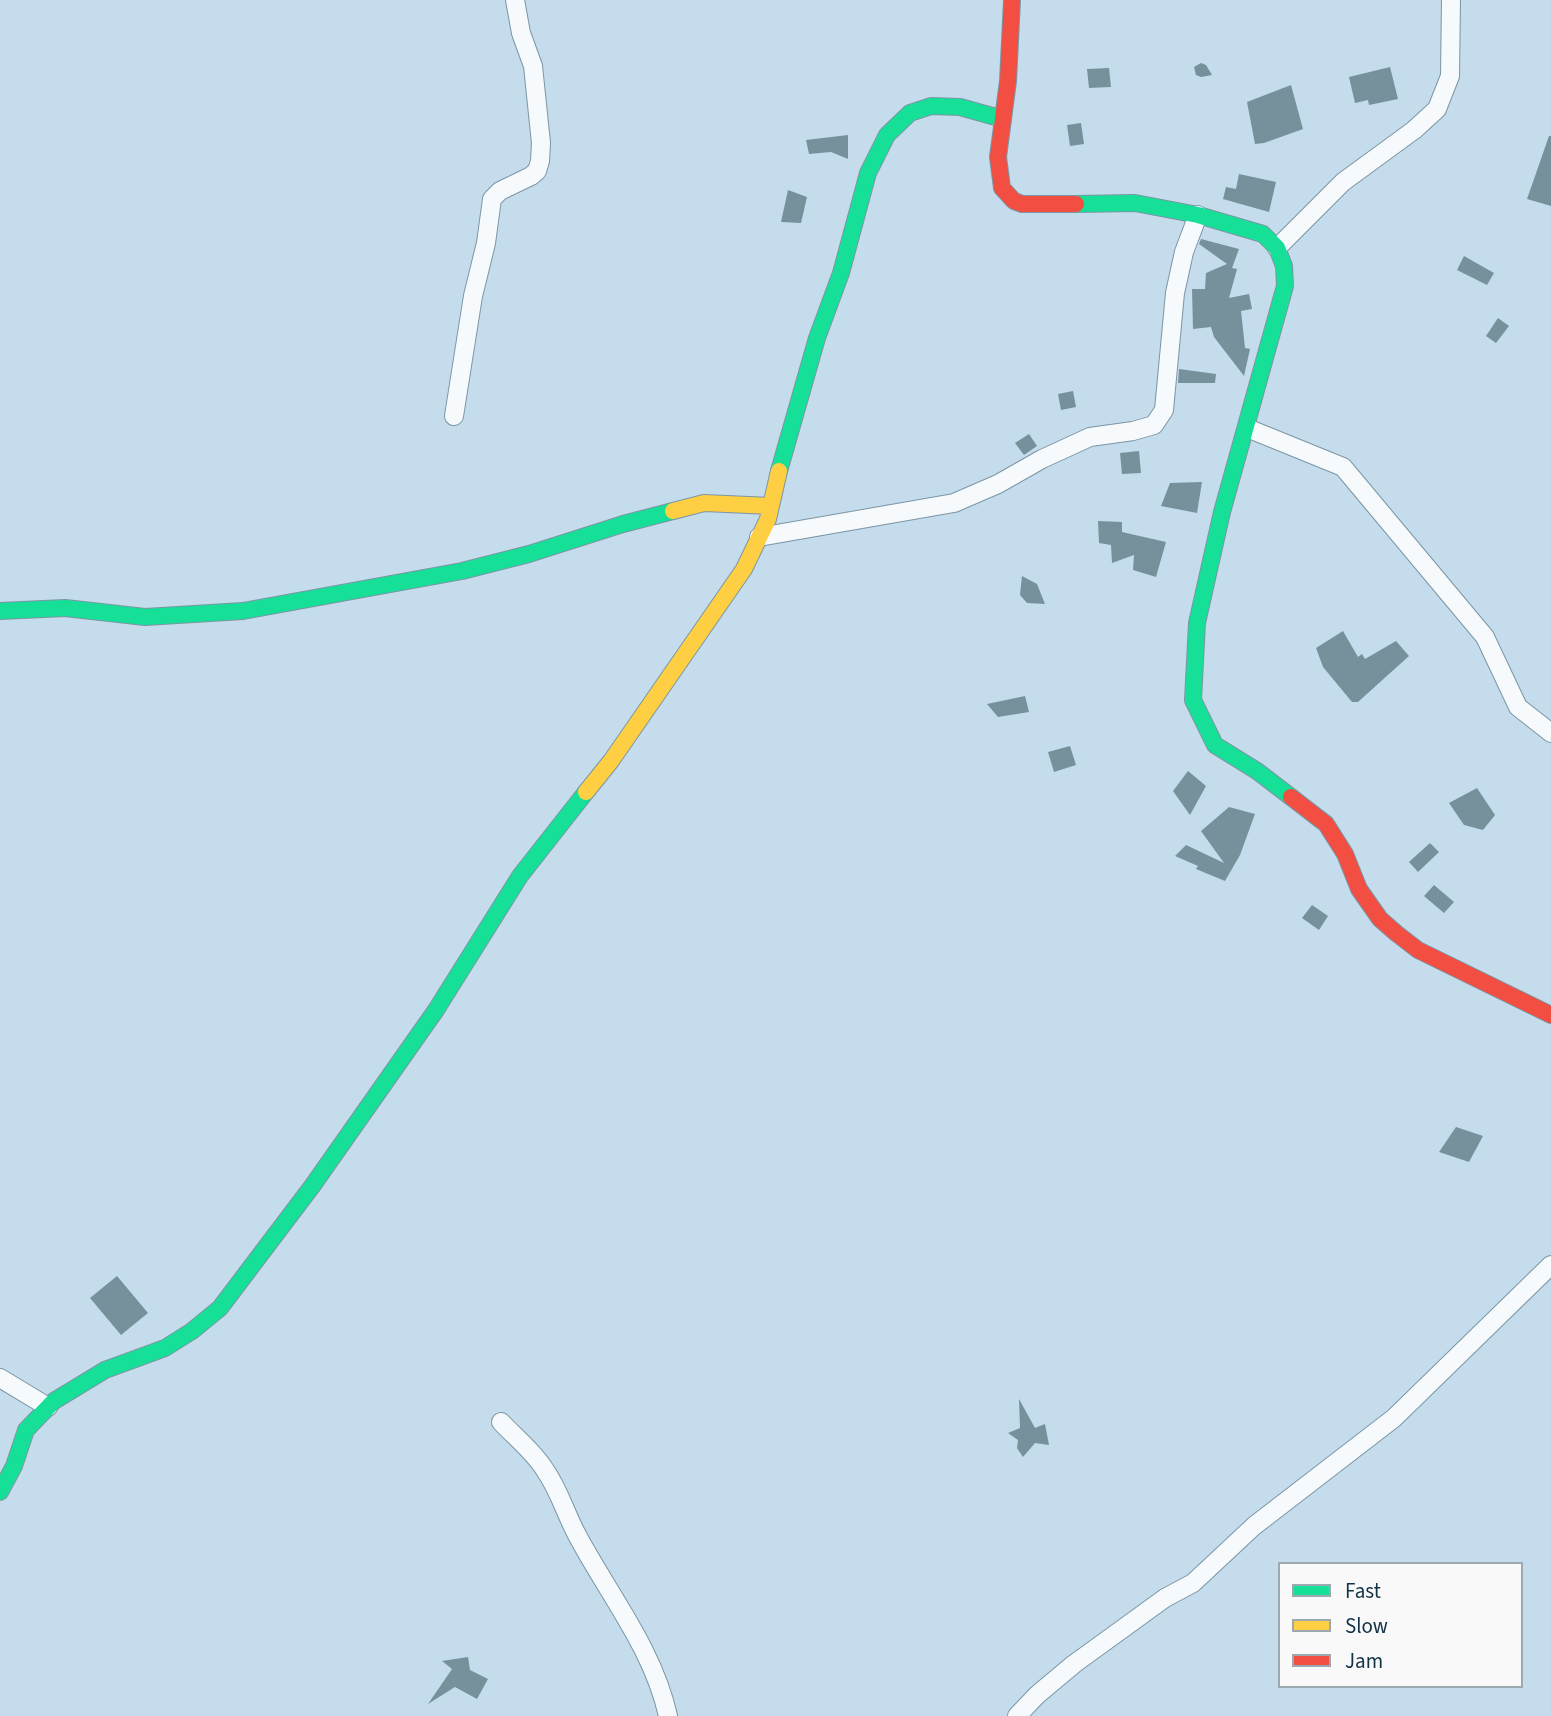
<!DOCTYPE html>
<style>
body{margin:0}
#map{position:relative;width:1551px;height:1716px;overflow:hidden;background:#c4dcec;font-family:"Source Sans 3",sans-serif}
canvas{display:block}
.legend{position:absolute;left:1278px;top:1562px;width:245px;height:126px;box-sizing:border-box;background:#f9f9f9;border:2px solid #9da9b1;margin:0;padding:9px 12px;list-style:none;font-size:21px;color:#123246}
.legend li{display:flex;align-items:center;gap:14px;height:35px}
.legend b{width:35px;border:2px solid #9da9b1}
</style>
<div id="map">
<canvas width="1551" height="1716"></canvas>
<ul class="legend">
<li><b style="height:9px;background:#16e098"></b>Fast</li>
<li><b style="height:9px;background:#ffcf43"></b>Slow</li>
<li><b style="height:9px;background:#f24e42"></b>Jam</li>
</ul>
</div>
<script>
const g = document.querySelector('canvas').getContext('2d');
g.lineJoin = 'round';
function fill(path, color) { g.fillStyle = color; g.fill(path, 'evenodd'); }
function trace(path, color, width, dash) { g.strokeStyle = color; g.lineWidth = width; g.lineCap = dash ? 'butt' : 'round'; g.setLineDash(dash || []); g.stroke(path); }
const building = new Path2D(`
 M1201 63 1206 65 1212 75 1201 77 1196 75 1194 67Z
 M1390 67 1398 99 1369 105 1368 100 1355 103 1349 77Z
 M1109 68 1111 87 1089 88 1087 69Z
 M1291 85 1303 129 1264 143 1255 144 1247 102Z
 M1081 123 1084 144 1070 146 1067 125Z
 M848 135V159L831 152 809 154 806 140Z
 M1549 136H1551V206L1527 199Z
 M1239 174 1276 182 1269 212 1223 199 1226 187 1236 189Z
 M788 190 807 197 801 223 781 222Z
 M1201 239 1239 249 1232 268 1237 269 1229 298 1249 294 1252 309 1241 311 1245 348 1250 349 1244 376 1214 337 1211 327 1193 329 1192 289H1205L1206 273 1227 264 1199 244Z
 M1464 256 1494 273 1487 285 1457 270Z
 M1498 318 1509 326 1496 343 1486 336Z
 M1179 369 1216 374 1215 383H1178Z
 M1073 391 1076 407 1061 410 1058 394Z
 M1029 434 1037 446 1024 455 1015 443Z
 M1139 451 1141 473 1122 474 1120 453Z
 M1202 482 1197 513 1161 506 1170 483Z
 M1098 521 1122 522V532L1166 542 1156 577 1133 570 1134 555 1112 563 1111 545 1099 543Z
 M1022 576 1037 584 1045 604 1027 603 1020 595Z
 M1343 631 1358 657 1362 654 1365 659 1396 641 1409 656 1358 702H1352L1323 667 1316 648Z
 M1025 696 1029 712 998 717 987 704Z
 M1070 746 1076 765 1054 772 1048 752Z
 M1188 771 1206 786 1190 815 1173 791Z
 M1477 788 1495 815 1483 830 1464 825 1449 803Z
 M1229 807 1255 814 1240 855 1225 881 1196 869 1198 866 1175 856 1186 845 1224 863 1201 831Z
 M1430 843 1439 852 1418 872 1409 862Z
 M1434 885 1454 902 1444 913 1424 896Z
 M1312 905 1328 916 1319 930 1302 918Z
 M1456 1127 1483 1136 1469 1162 1439 1152Z
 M117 1276 148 1313 121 1335 90 1298Z
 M1019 1399 1035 1428 1045 1424 1049 1445 1035 1443 1023 1457 1017 1448 1018 1440 1008 1433 1020 1428Z
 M468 1657 470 1670 488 1679 477 1699 455 1687 428 1704 452 1669 442 1661Z`);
const street = new Path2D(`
 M1277 248 1343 182 1414 130 1437 109 1450 76 1451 0
 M454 416 473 296 486 243 492 199 500 191 531 176 537 171 540 161 541 143 533 66 521 33 515 0
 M1247 428 1343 467 1485 637 1518 707 1551 733
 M759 537 954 503 998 484 1042 459 1090 437 1133 431 1154 425 1164 410 1175 293 1184 252 1198 215
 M0 1378 48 1407
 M501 1422C515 1437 534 1452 545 1470 559 1490 565 1512 576 1533 608 1594 653 1648 668 1716
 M1017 1716 1037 1695 1074 1664 1165 1598 1193 1583 1254 1526 1394 1418 1551 1265`);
const fast = new Path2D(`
 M1076 204 1135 203 1198 215 1263 234 1277 248 1284 266 1285 286 1222 512 1197 623 1193 700 1215 745 1257 771 1291 797
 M779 471 817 338 841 273 868 173 887 135 910 113 931 106 960 107 1003 119
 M0 611 65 608 145 617 243 611 462 571 529 554 623 524 673 511
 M0 1492 14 1466 26 1430 54 1401 105 1370 165 1348 192 1331 220 1308 313 1185 436 1010 520 876 586 792`);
const slow = new Path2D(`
 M673 511 704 503 771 506
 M586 792 611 761 744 569 768 519 779 471`);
const jam = new Path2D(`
 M1012 0 1008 81 998 157 1002 188 1014 201 1022 204H1076
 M1291 797 1326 824 1345 854 1359 889 1380 919 1396 933 1418 950 1551 1015`);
fill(building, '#76919c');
trace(street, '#7b96a5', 20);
trace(fast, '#7b96a5', 18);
trace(slow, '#7b96a5', 18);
trace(jam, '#7b96a5', 18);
trace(street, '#f6fafc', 18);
trace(fast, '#16e098', 16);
trace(slow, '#ffcf43', 16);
trace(jam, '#f24e42', 16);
</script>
